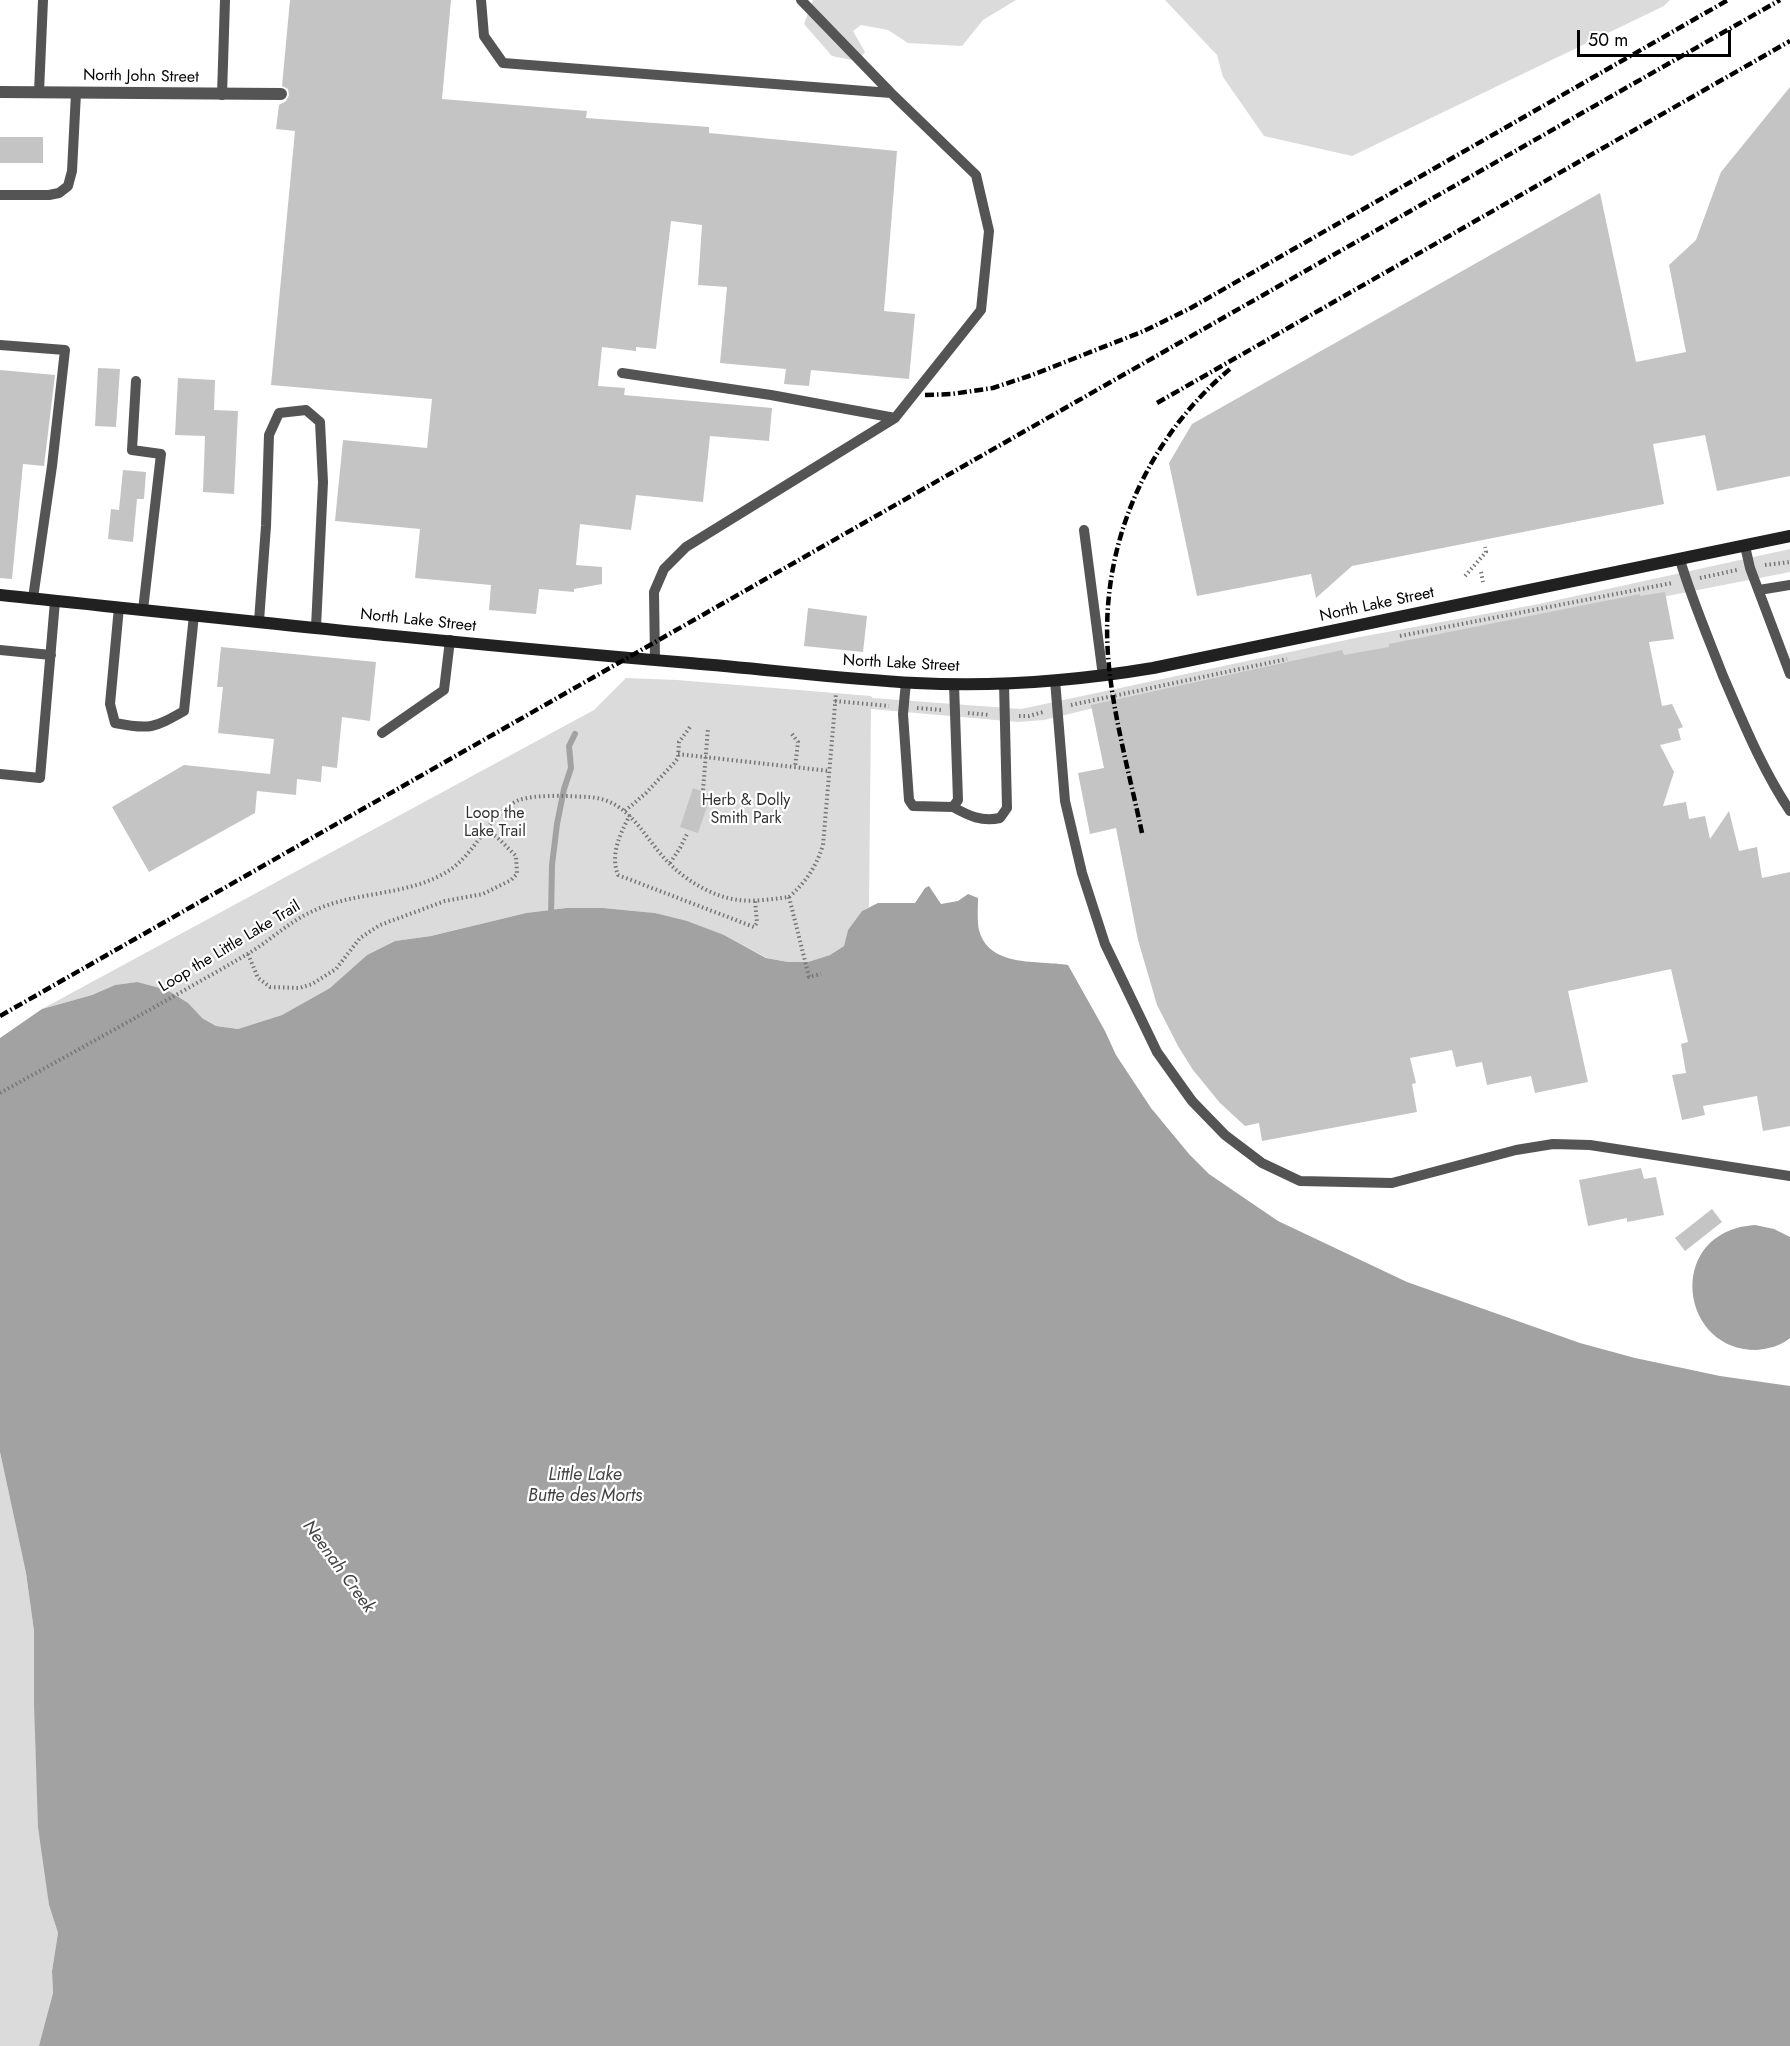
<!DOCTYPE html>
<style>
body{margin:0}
#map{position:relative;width:1790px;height:2046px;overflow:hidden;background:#fff;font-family:Jost,sans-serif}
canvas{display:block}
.scale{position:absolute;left:1577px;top:30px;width:154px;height:27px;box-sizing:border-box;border:3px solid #000;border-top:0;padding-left:8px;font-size:18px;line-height:21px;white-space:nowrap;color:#000;-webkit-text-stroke:4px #fff;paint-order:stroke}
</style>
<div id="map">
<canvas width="1790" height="2046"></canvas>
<div class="scale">50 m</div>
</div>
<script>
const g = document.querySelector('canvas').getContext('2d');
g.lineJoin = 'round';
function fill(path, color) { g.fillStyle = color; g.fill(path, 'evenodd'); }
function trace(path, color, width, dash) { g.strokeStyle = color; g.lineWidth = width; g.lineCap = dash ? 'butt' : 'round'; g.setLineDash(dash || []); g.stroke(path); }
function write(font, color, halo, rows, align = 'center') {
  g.font = font + ' Jost,sans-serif'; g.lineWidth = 4.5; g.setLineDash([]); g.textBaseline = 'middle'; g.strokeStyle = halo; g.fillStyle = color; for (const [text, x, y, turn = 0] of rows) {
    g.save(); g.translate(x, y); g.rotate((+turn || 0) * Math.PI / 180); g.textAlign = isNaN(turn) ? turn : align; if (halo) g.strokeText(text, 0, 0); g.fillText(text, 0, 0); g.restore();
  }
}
const green = new Path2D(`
 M813 0H1016L983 20 962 46 908 43 888 30 861 25 853 31 865 52 857 61 832 56 804 24Z
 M1165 0H1670L1664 6 1352 156 1264 136 1223 77 1217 55Z
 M1790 549V572L1094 708 1044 720 1018 722 871 709 869 907 862 911 848 930 844 946 830 955 808 962H788L767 958 724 935 655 913 603 908H566L526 913 431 936 395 941 367 955 330 988 282 1015 238 1029 216 1026 202 1018 0 1078 137 982 115 985 92 995 42 1009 594 710 626 678 677 680 871 696 872 698 1021 709 1360 637 1539 604Z
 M0 1452 26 1573 34 1631 36 1766 49 1905 58 1933 52 1971 53 1993 40 2046H0Z`);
const water = new Path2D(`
 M929 886 941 904 958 901 968 894 978 898C978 908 977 921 979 930 989 968 1038 960 1068 965L1105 1031 1116 1055 1151 1108 1189 1154 1209 1174 1278 1221 1407 1282 1580 1343 1635 1358 1720 1376 1790 1386V2046H39L53 1993 52 1971 58 1933 49 1905 38 1827 34 1704V1631L26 1573 0 1452V1038L42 1009 92 995 115 985 137 982 167 990 188 1003 202 1018 216 1026 238 1029 282 1015 330 988 367 955 395 941 431 936 526 913 566 908H603L655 913 687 921 724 935 766 958 788 962H808L830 955 844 946 848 930 862 911 878 903H915L925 888Z
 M1755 1225 1774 1229 1790 1237V1338C1781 1346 1768 1349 1756 1350 1683 1350 1668 1247 1737 1228 1742 1226 1749 1226 1755 1225Z`);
const stream = new Path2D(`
 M551 916 552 865 557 824 564 789 571 768 569 746 575 734`);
const building = new Path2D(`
 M290 0H451L442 99 587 111 586 118 709 127V133L897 151 884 311 915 314 909 379 811 370 809 386 784 384 786 369 720 363 727 287 698 285 702 225 671 221 656 349 636 347V351L602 347 598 386 625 388 624 395 772 408 769 441 710 436 703 502 636 495 631 530 580 524 576 565 602 567V584L574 589V592L539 589 536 614 489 610 491 585 415 578 420 529 335 521 343 440 427 448 432 399 271 385 295 131 276 129 279 105 286 101 289 95 288 89 282 86Z
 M1790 87V476L1717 491 1705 435 1653 444 1664 504 1352 566 1316 598 1311 574 1197 596 1169 463 1192 424 1600 193 1636 362 1686 352 1669 265 1696 240 1721 172Z
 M0 137H43V163H0Z
 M98 368 120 369 116 427 95 426Z
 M0 370 55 375 44 466 23 464 12 579 0 578Z
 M178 378 215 380 214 410 238 411 234 494 203 492 205 436 175 435Z
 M123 470 146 472 144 499H137L133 542 108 539 111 509 119 510Z
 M1665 592 1674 639 1649 642 1662 706 1672 704 1683 727 1678 729 1681 740 1660 745 1674 772 1663 806 1686 802 1689 819 1705 816 1710 839 1729 811 1739 851 1757 847 1762 878 1790 872V1126L1763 1131 1757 1096 1703 1106 1705 1115 1682 1120 1672 1075 1686 1073 1681 1044 1688 1042 1671 969 1568 991 1588 1082 1535 1093 1531 1076 1487 1085 1482 1062 1456 1067 1452 1050 1410 1058 1416 1083 1412 1084 1417 1112 1262 1141 1259 1123 1245 1126 1220 1103 1193 1070 1178 1046 1157 1005 1138 940 1116 828 1090 834 1078 773 1104 768 1091 705 1342 650 1344 655 1389 647V644L1640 594V596Z
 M808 608 867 616 863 652 804 646Z
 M221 647 376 662 370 721 342 717 337 768 322 766 321 782 297 779 296 795 257 791 255 813 149 872 112 807 184 765 270 774 274 739 218 733 223 687H217Z
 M693 788 711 795 698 833 680 827Z
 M1641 1168 1644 1179 1656 1177 1664 1215 1627 1222V1218L1588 1226 1579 1180Z
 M1712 1209 1722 1222 1685 1251 1675 1238Z`);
const path = new Path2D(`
 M1765 565 1790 562
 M1481 572 1483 582
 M1465 576 1486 552 1485 547
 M1700 578 1737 570
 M1400 636 1672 583
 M835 701 889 706
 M1071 705 1287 659
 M917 708 942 710
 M968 713 990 715
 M1019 716H1029L1043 712
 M792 734 798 742 795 767
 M678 754 830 771
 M703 790 708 728
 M625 811 646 793 674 763 678 758 679 742 690 727
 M630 815C620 834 610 854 618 875L754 927 757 923 755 900
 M670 863 680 848 688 832
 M789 897 809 977 821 974
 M248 954 258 978 270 987 300 988 312 984 336 969 360 938 380 925 445 901 483 894 511 880 517 874 516 856 497 837 486 830
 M0 1093C81 1048 163 1003 244 956 266 944 286 924 309 913 351 891 403 897 445 873 463 863 476 843 488 827 495 818 509 804 519 800 537 794 569 796 588 797 632 799 645 842 673 867 690 883 715 897 738 900 754 902 773 899 789 897 806 882 816 867 823 845L836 693`);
const lane = new Path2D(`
 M481 0 484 36 503 63 891 93
 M39 92 43 0
 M222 95 225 0
 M0 195H49L59 193 68 186 72 171 76 93
 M0 345 65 350 52 466 33 598
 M622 373 771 395 895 418
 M136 381 132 450 161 454 143 610
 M1084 530 1103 676
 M1745 546 1750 568 1790 674
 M1680 560C1692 600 1708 637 1723 676 1743 722 1762 769 1790 811
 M1759 590 1790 585
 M119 607 110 704 115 723C150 730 154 728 184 711L194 615
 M259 621 266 526 269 435 279 413 306 410 320 422 323 482 316 627
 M0 650 51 655
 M655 660 654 592 664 569 686 547 895 418 981 310 989 231 976 175 891 93 801 0
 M1055 680 1065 801 1082 873 1105 944 1157 1052 1192 1101 1225 1135 1262 1163 1300 1181 1392 1183 1516 1150 1553 1144 1590 1145 1790 1176
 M906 682 903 714 909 800 913 806 953 807 958 800 954 684
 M382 733 444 690 450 640
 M0 774 40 778 55 601
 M953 807C969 816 982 822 1000 818L1007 808 1004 683`);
const street = new Path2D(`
 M0 92 281 94`);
const secondary = new Path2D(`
 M0 595C230 619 459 644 690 663 765 669 840 679 916 683 995 687 1075 681 1153 668L1790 536`);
const rail = new Path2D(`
 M925 395 952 394 993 388 1032 375 1144 331 1189 309 1728 0
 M1157 403 1790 41
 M1142 833C1130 776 1112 712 1108 655 1100 546 1146 439 1230 369
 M0 1016 1780 0`);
const streetNames = [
 ["North John Street",141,77,1],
 ["North Lake Street",1377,605,-12],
 ["North Lake Street",418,621,6],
 ["North Lake Street",901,664,3],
 ["Loop the Little Lake Trail",230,947,-31]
];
const parkNames = [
 ["Herb & Dolly",746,801],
 ["Smith Park",746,819],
 ["Loop the",495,814],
 ["Lake Trail",495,832]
];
const waterNames = [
 ["Little Lake",585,1476],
 ["Butte des Morts",585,1497],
 ["Neenah Creek",338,1567,54]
];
fill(green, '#dbdbdb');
fill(water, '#a2a2a2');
trace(stream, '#a2a2a2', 6);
fill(building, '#c4c4c4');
trace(path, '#767676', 4, [1.5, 3]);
trace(lane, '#545454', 10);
trace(street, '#545454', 12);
trace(secondary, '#212121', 12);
trace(rail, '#000', 4.5, [9, 3, 1.5, 3]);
write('16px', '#000', '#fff', streetNames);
write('16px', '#323232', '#fff', parkNames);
write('italic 18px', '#434343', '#fff', waterNames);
</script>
